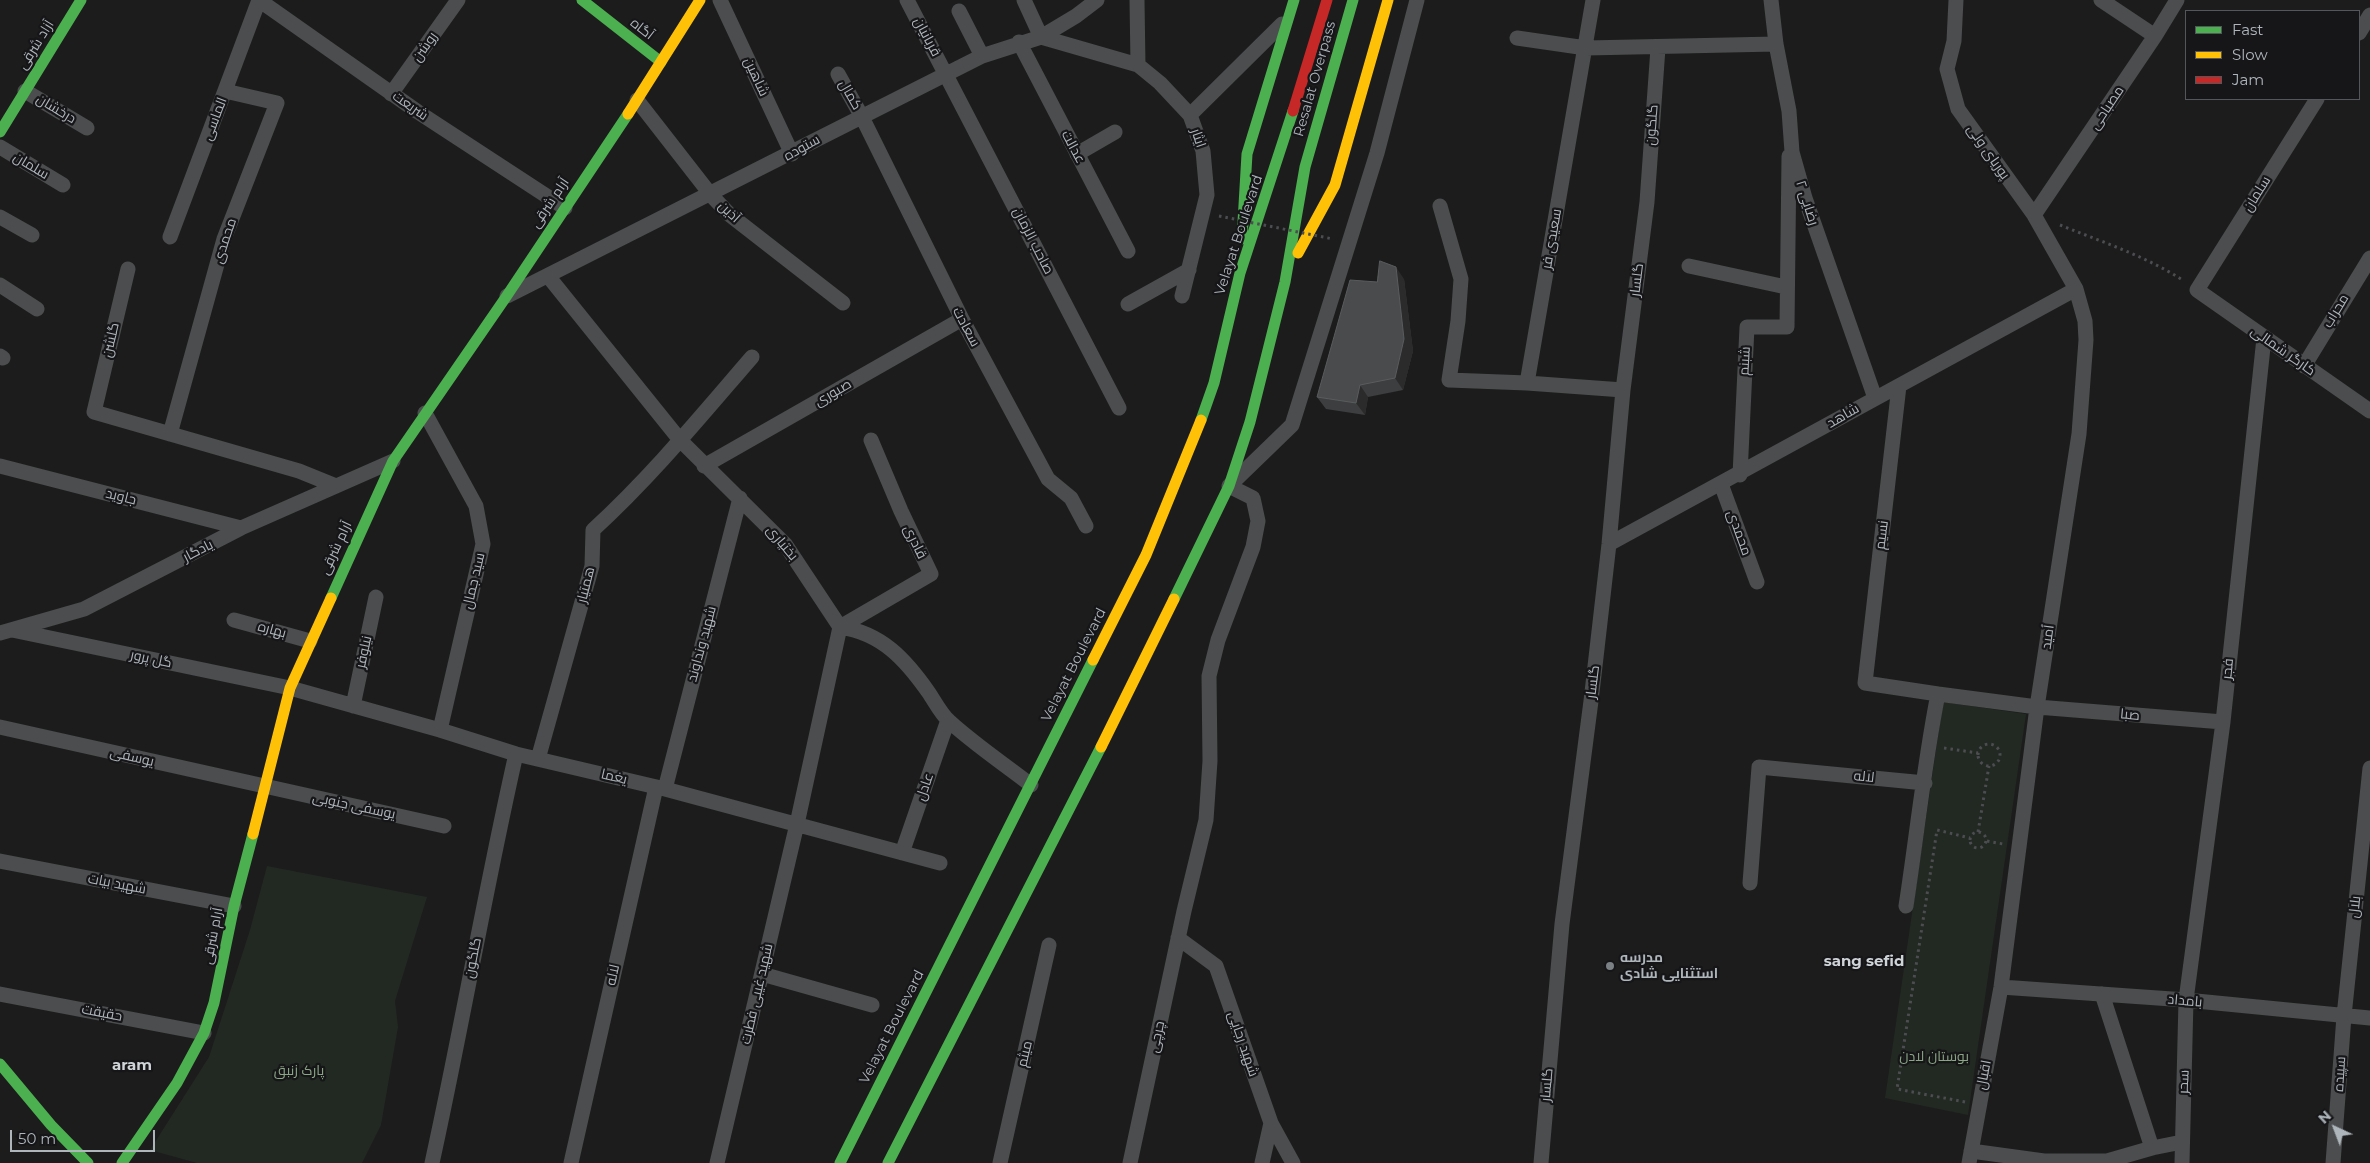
<!DOCTYPE html>
<meta charset="utf-8">
<style>
body{margin:0}
#map{position:relative;width:2370px;height:1163px;overflow:hidden;background:#1c1c1c;font-family:Montserrat,sans-serif}
canvas{display:block}
.legend{position:absolute;left:2185px;top:10px;width:175px;height:90px;box-sizing:border-box;background:#161618;border:1px solid #53565a;margin:0;padding:6px 9px;list-style:none;font-size:15px;color:#aeb6bc}
.legend li{display:flex;align-items:center;gap:10px;height:25px}
.legend b{width:25px;border:1px solid #53565a}
.north{position:absolute;left:2310px;top:1103px;width:50px;height:50px;-webkit-text-stroke:4px #161618;paint-order:stroke;rotate:317deg;font-size:14px;font-weight:700;line-height:20px;text-align:center;color:#aeb6bc}
.north::after{content:'';display:block;margin:auto;width:18px;height:22px;background:#aeb6bc;clip-path:polygon(50% 0,100% 100%,50% 72%,0 100%)}
.scale{position:absolute;left:10px;top:1130px;width:145px;height:22px;box-sizing:border-box;border:2px solid #aeb6bc;border-top:0;padding-left:6px;font-size:15px;line-height:18px;white-space:nowrap;color:#aeb6bc;-webkit-text-stroke:4px #161618;paint-order:stroke}
</style>
<div id="map">
<canvas width="2370" height="1163"></canvas>
<ul class="legend">
<li><b style="height:6px;background:#4caf50"></b>Fast</li>
<li><b style="height:6px;background:#ffc107"></b>Slow</li>
<li><b style="height:6px;background:#c62828"></b>Jam</li>
</ul>
<div class="north">N</div>
<div class="scale">50 m</div>
</div>
<script>
const g = document.querySelector('canvas').getContext('2d');
g.lineJoin = 'round';
function fill(path, color) { g.fillStyle = color; g.fill(path, 'evenodd'); }
function trace(path, color, width, dash) { g.strokeStyle = color; g.lineWidth = width; g.lineCap = dash ? 'butt' : 'round'; g.setLineDash(dash || []); g.stroke(path); }
function write(font, color, halo, rows, align = 'center') {
  g.font = font + ' Montserrat,Cairo,sans-serif'; g.lineWidth = 4.5; g.setLineDash([]); g.textBaseline = 'middle'; g.strokeStyle = halo; g.fillStyle = color; for (const [text, x, y, turn = 0] of rows) {
    g.save(); g.translate(x, y); g.rotate((+turn || 0) * Math.PI / 180); g.textAlign = isNaN(turn) ? turn : align; if (halo) g.strokeText(text, 0, 0); g.fillText(text, 0, 0); g.restore();
  }
}
const green = new Path2D(`
 M1943 702 2026 714 1968 1115 1885 1098Z
 M267 866 427 897 395 1001 398 1027 381 1125 362 1163H197L150 1150 209 1057 250 930Z`);
const path = new Path2D(`
 M2060 225C2102 242 2146 256 2184 281
 M1978 755a11 11 0 1 1 22 0a11 11 0 1 1-22 0Z
 M1944 748 1978 753
 M1970 840a8 8 0 1 1 16 0a8 8 0 1 1-16 0Z
 M1978 832 1989 766
 M1987 841 2003 844
 M1965 1102 1897 1089 1937 830 1970 838`);
const street = new Path2D(`
 M259 0 418 112 565 208
 M720 0 792 154
 M907 0 1119 408
 M1024 0 1041 37 1138 65
 M1137 0 1138 65 1160 83 1190 115 1203 151 1207 195 1182 296
 M1593 0 1527 383 1623 390
 M1771 0 1776 44 1789 111 1792 152 1805 198 1875 398
 M1956 0 1954 41 1947 69 1958 109 2034 215 2076 289 2085 321 2086 340 2079 434 2037 707 2001 987 1969 1163
 M2101 0 2155 36
 M959 11 982 56
 M2359 33 2370 15
 M1517 38 1586 48 1776 44
 M1019 42 1128 251
 M838 74 862 117 962 319 1048 479 1071 498 1086 526
 M25 91 87 128
 M391 94 458 0
 M2317 99 2197 290 2370 411
 M637 100 711 195 730 215 843 303
 M1190 115 1282 24
 M0 147 63 185
 M1077 154 1115 132
 M1440 206 1461 279 1458 321 1449 380 1527 383
 M2034 215 2155 36 2177 0
 M0 217 32 235
 M170 237 259 0
 M1689 266 1786 287
 M128 269 94 412 299 471 336 486
 M548 276 680 440 785 544 840 627C882 633 906 660 929 693 935 702 941 714 949 721 974 744 1004 764 1031 785
 M0 285 37 309
 M507 296 982 56 1041 37 1076 16 1097 0
 M1128 304 1189 270
 M0 356 3 358
 M2304 366 2370 258
 M1899 386 1865 683 1938 694C1924 764 1917 835 1906 906
 M425 413 476 506 483 544 440 730
 M170 434 224 239 277 103 225 91
 M0 466 241 528
 M704 466 962 319
 M1740 475 1747 327H1787L1789 156
 M1721 484 1757 582
 M1609 544 2076 289
 M234 620 310 641
 M12 630 290 688 440 730 516 754 665 789 940 863
 M0 633 84 609 241 528 393 461
 M1938 694 2037 707 2223 722
 M353 706 376 597
 M0 727 444 826
 M538 759 592 566 593 530C651 477 701 416 752 357
 M665 789 740 498
 M902 853 948 720
 M0 861 234 906
 M1750 883 1759 767 1925 783
 M1178 938 1216 966 1271 1123 1293 1163
 M762 974 872 1005
 M2001 987 2186 1000 2370 1018
 M0 994 204 1033
 M2102 994 2152 1148
 M1971 1151 2044 1161H2107L2152 1148 2182 1142
 M432 1163C462 1027 485 890 516 754
 M571 1163 656 787
 M717 1163 797 824 840 627 931 574 901 511 871 440
 M1000 1163 1049 945
 M1130 1163 1184 911 1206 820 1210 761 1209 676 1218 640 1253 547 1258 521 1253 498 1229 486 1292 425 1377 153 1417 0
 M1262 1163 1271 1123
 M1541 1163 1562 924 1591 701 1609 544 1623 390 1647 202 1658 48
 M2182 1163 2186 1000 2223 722 2264 338
 M2333 1163 2344 1016 2370 768`);
const fast = new Path2D(`
 M582 0 661 62
 M0 132 81 0
 M1242 239 1247 154 1294 0
 M1201 420 1214 383 1240 273 1293 111
 M331 598 393 461 506 297 628 114
 M1174 599 1229 486 1250 422 1285 282 1305 167 1353 0
 M0 1064 51 1125 88 1163
 M122 1163 177 1083 204 1033 214 1003 234 906 253 834
 M840 1163 1093 660
 M888 1163 1101 747`);
const slow = new Path2D(`
 M628 114 700 0
 M1298 253 1335 185 1388 0
 M1093 660 1146 555 1201 420
 M1101 747 1174 599
 M253 834 290 688 331 598`);
const jam = new Path2D(`
 M1293 111 1327 0`);
const pathBridge = new Path2D(`
 M1219 216 1333 239`);
const wall = new Path2D(`
 M1404 279 1413 351 1403 390 1368 397 1365 415 1326 409 1317 397 1377 282Z`);
const shadedWall = new Path2D(`
 M1396 267 1404 279 1413 351 1403 390 1395 378Z
 M1360 385 1368 397 1365 415 1356 403Z`);
const building = new Path2D(`
 M1380 261 1396 267 1404 339 1395 378 1360 385 1356 403 1317 397 1350 280 1377 282Z`);
const markers = [
 [1610,966,5,"#7b8084"]
];
const streetNames = [
 ["آگاه",642,29,38],
 ["قربانیان",927,37,62],
 ["آزاد شرقی",36,45,-58],
 ["روشن",425,47,-55],
 ["شاهین",756,77,65],
 ["Resalat Overpass",1315,79,-74],
 ["کمال",850,95,60],
 ["شریعت",410,106,35],
 ["مصباحی",2107,108,-56],
 ["درخشان",56,109,31],
 ["الماسی",215,119,-69],
 ["گلگون",1652,125,-86],
 ["ایثار",1198,138,71],
 ["عدالت",1073,147,62],
 ["ستوده",802,148,-29],
 ["پوریای ولی",1988,152,55],
 ["سلمان",31,166,31],
 ["سلمان",2257,194,-58],
 ["آرام شرقی",550,203,-56],
 ["رضایی ۲",1807,203,72],
 ["آذین",729,212,43],
 ["Velayat Boulevard",1239,235,-72],
 ["سعیدی فر",1552,239,-80],
 ["محمدی",225,241,-72],
 ["صاحب الزمان",1033,241,63],
 ["گلسار",1637,280,-83],
 ["محراب",2336,311,-59],
 ["سعادت",966,327,62],
 ["گلشن",111,340,-77],
 ["کارگر شمالی",2283,351,35],
 ["شبنم",1745,361,-87],
 ["صبوری",833,393,-30],
 ["شاهد",1843,416,-30],
 ["جاوید",121,497,14],
 ["محمدی",1739,533,70],
 ["نسیم",1882,535,-83],
 ["قادری",915,542,64],
 ["بختیاری",782,543,50],
 ["آرام شرقی",336,548,-65],
 ["یادگار",198,551,-27],
 ["سید جمال",474,581,-77],
 ["همتیار",586,585,-76],
 ["بهاره",272,630,15],
 ["اُمید",2048,637,-82],
 ["شهید ونداوند",702,644,-75],
 ["نیلوفر",364,652,-78],
 ["گل پرور",151,659,12],
 ["Velayat Boulevard",1074,665,-63],
 ["فجر",2228,669,-84],
 ["گلسار",1593,682,-83],
 ["صبا",2130,715,5],
 ["یوسفی",132,757,13],
 ["یغما",614,777,13],
 ["لاله",1864,777,6],
 ["عادل",925,787,-71],
 ["یوسفی جنوبی",354,806,12],
 ["شهید بیات",117,884,11],
 ["بلال",2355,907,-84],
 ["آرام شرقی",213,936,-79],
 ["گلگون",473,958,-79],
 ["لاله",613,975,-77],
 ["شهید غیبی فطرت",757,994,-77],
 ["بامداد",2185,1001,5],
 ["حقیقت",102,1013,11],
 ["Velayat Boulevard",892,1027,-63],
 ["چرچی",1157,1037,-78],
 ["شهید رجایی",1243,1044,71],
 ["میثم",1025,1054,-77],
 ["سپیده",2340,1074,-86],
 ["اقبال",1984,1075,-79],
 ["سحر",2184,1082,-88],
 ["گلسار",1547,1085,-85]
];
const poiNames = [
 ["مدرسه",1620,958],
 ["استثنایی شادی",1620,974]
];
const parkNames = [
 ["بوستان لادن",1934,1057],
 ["پارک زنبق",299,1071]
];
const neighbourhoodNames = [
 ["sang sefid",1864,962],
 ["aram",132,1066]
];
fill(green, '#222922');
trace(path, '#4c4d50', 3, [2.5, 4]);
trace(street, '#4b4d4e', 15);
trace(fast, '#4caf50', 11);
trace(slow, '#ffc107', 11);
trace(jam, '#c62828', 11);
trace(pathBridge, '#4c4d50', 3, [2.5, 4]);
fill(wall, '#3d3e3f');
fill(shadedWall, '#2b2b2c');
fill(building, '#4a4b4d');
trace(building, '#595c5e', 1);
for (const [x, y, r, color] of markers) { const dot = new Path2D(); dot.arc(x, y, r, 0, 2 * Math.PI); g.fillStyle = color; g.fill(dot); trace(dot, '#161618', 2); }
write('14px', '#aeb6bc', '#161618', streetNames);
write('bold 14px', '#aeb6bc', '#161618', poiNames, 'left');
write('14px', '#8ba785', '#161618', parkNames);
write('bold 15px', '#cfd4d8', '#161618', neighbourhoodNames);
</script>
